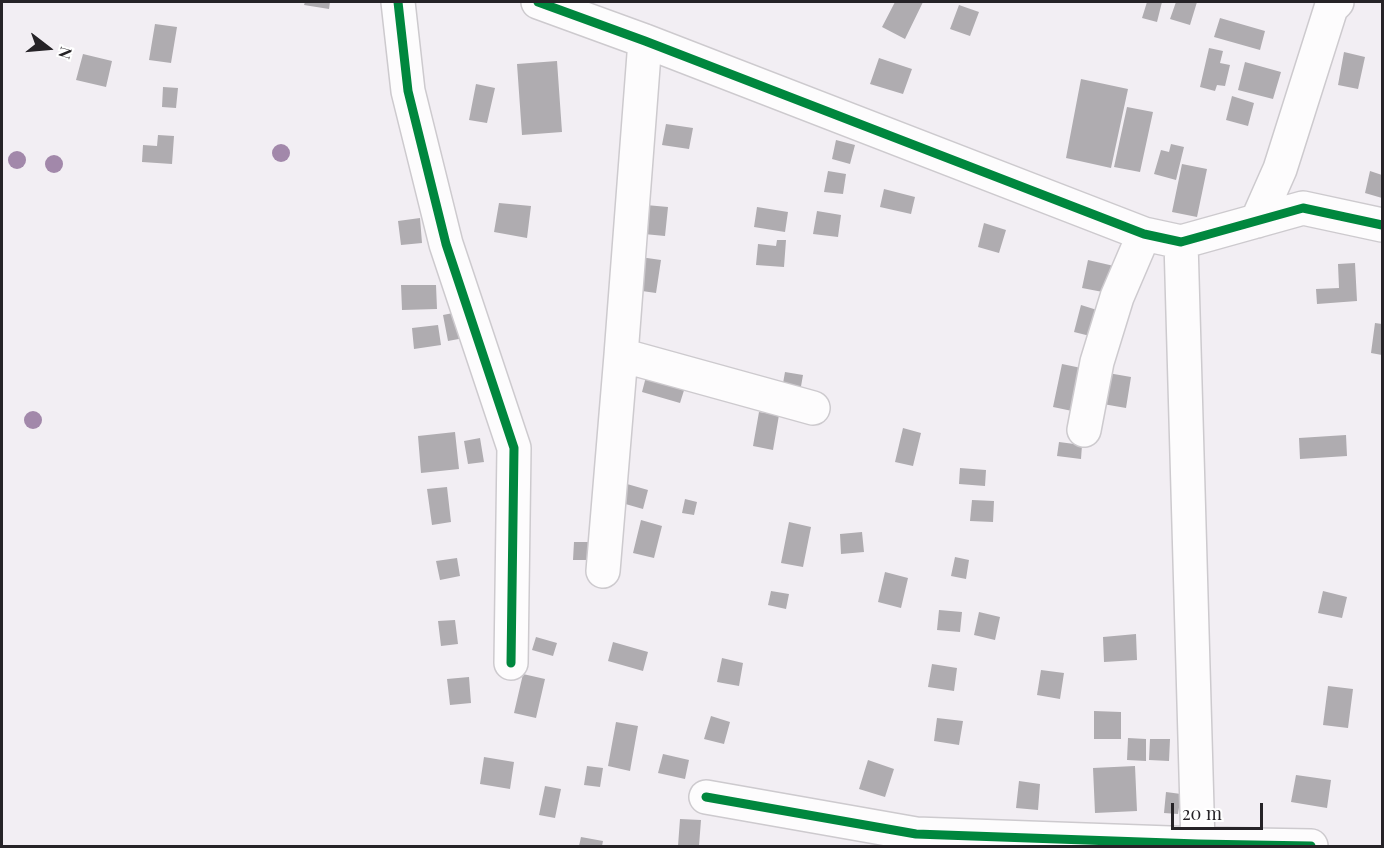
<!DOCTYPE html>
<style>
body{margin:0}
#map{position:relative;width:1384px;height:848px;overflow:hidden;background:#f2eef3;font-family:"Playfair Display",serif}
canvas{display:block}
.frame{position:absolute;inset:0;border:3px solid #262327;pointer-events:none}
.north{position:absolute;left:18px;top:18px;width:60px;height:60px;-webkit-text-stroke:4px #fff;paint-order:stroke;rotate:106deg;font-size:16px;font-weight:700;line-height:24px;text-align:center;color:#262327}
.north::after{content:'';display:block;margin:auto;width:21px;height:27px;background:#262327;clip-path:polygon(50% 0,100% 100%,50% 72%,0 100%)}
.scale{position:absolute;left:1171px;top:803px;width:92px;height:27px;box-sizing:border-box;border:3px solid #262327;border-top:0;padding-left:8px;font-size:18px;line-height:21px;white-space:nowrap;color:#262327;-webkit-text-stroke:4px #fff;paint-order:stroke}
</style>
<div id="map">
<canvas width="1384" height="848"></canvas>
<div class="frame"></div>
<div class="north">N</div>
<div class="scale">20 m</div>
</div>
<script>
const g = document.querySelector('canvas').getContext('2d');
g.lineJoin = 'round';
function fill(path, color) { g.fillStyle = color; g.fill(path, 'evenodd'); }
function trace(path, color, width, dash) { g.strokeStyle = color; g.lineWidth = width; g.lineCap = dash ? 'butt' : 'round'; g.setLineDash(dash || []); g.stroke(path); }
const building = new Path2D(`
 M305 2H330L329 9 304 5Z
 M895 2H923L905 39 882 27Z
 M1147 2H1162L1157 22 1142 18Z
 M1176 2H1197L1190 25 1170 19Z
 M959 5 979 12 970 36 950 29Z
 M1220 18 1265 31 1260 50 1214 37Z
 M155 24 177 27 171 63 149 60Z
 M1209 48 1223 51 1220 63 1230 65 1225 86 1217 85 1215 91 1200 87Z
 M1344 52 1365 57 1358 89 1338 85Z
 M83 54 112 61 106 87 76 80Z
 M879 58 912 69 903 94 870 84Z
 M557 61 562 132 522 135 517 64Z
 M1245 62 1281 72 1273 99 1238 90Z
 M1081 79 1128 89 1111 168 1066 158Z
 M476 84 495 88 487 123 469 120Z
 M163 87 178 88 176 108 162 107Z
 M1232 96 1254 103 1248 126 1226 120Z
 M1127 107 1153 112 1140 172 1114 167Z
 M666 124 693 128 689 149 662 145Z
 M158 135 174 136 172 164 142 162 143 145 157 146Z
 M836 140 855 145 850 164 832 159Z
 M1171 144 1184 147 1176 180 1154 174 1161 150 1169 152Z
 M1182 164 1207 169 1197 217 1172 212Z
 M828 171 846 174 843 194 824 192Z
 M1370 171 1382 175V198L1365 193Z
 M884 189 915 197 911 214 880 207Z
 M499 203 531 206 527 238 494 232Z
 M646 205 668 207 665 236 644 234Z
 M757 207 788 212 785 232 754 227Z
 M817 211 841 215 838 237 813 234Z
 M420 218 422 243 401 245 398 221Z
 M984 223 1006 230 999 253 978 247Z
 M777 240H786L784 267 756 265 758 244 776 246Z
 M640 257 661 260 656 293 635 290Z
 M1088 260 1114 266 1108 293 1082 288Z
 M1355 263 1357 301 1317 304 1316 289 1339 288 1338 264Z
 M401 285H436L437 309 402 310Z
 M1081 305 1097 310 1090 336 1074 332Z
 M458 312 464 338 448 341 443 315Z
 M1375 323 1382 324V355L1371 353Z
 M438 325 441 345 414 349 412 328Z
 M1062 364 1086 369 1077 412 1053 407Z
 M785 372 803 375 800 392 782 389Z
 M647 373 686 384 680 403 642 392Z
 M1108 373 1131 377 1126 408 1103 404Z
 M759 412 779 415 773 450 753 446Z
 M903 428 921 433 913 466 895 462Z
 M455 432 459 469 421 473 418 436Z
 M1346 435 1347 456 1300 459 1299 438Z
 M480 438 484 462 468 464 464 441Z
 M1059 442 1082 445 1081 459 1057 456Z
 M960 468 986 470 985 486 959 484Z
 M627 484 648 490 643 509 622 503Z
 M447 487 451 522 432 525 427 489Z
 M685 499 697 502 694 515 682 513Z
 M972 500 994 501 993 522 970 521Z
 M641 520 662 526 654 558 633 553Z
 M789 522 811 527 803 567 781 563Z
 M862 532 864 552 841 554 840 534Z
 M574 542H597V560H573Z
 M955 557 969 560 966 579 951 576Z
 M457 558 460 576 440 580 436 561Z
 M885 572 908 578 901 608 878 602Z
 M771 591 789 594 786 609 768 605Z
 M1323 591 1347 597 1342 618 1318 613Z
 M939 610 962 612 960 632 937 630Z
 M979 612 1000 617 995 640 974 635Z
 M455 620 458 644 441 646 438 621Z
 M1136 634 1137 660 1104 662 1103 637Z
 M536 637 557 643 553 656 532 650Z
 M613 642 648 652 643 671 608 661Z
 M722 658 743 663 739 686 717 682Z
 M932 664 957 668 954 691 928 687Z
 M1041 670 1064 673 1060 699 1037 695Z
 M523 674 545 679 536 718 514 713Z
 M469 677 471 703 450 705 447 679Z
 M1328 686 1353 689 1348 728 1323 725Z
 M1094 711 1121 712V739H1094Z
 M711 716 730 722 724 744 704 739Z
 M937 718 963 721 959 745 934 741Z
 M616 722 638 726 630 771 608 766Z
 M1128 738 1146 739V761L1127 760Z
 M1150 739H1170L1169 761 1149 760Z
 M663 754 689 760 685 779 658 773Z
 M484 757 514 762 510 789 480 784Z
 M868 760 894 769 885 797 859 789Z
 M587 766 603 768 600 787 584 785Z
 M1135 766 1137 811 1095 813 1093 768Z
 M1296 775 1331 780 1327 808 1291 802Z
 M1019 781 1040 784 1038 810 1016 808Z
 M545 786 561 789 555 818 539 815Z
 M1166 792 1181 794 1178 814 1164 813Z
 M680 819 701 820 699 846H678Z
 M581 837 603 841 602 846H579Z`);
const minor = new Path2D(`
 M398 2 408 91 446 244 514 448 511 663
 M538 2 645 41 1144 234 1181 242 1303 208 1382 225
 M1257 221 1280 169 1331 8 1337 2
 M1181 242 1198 844
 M621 355 813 408
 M1084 430 1097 362 1117 297 1144 234
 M603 571 621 355 645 41
 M706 797 916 834 1198 844 1311 846`);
const cycleway = new Path2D(`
 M398 2 408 91 446 244 514 448 511 663
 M538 2 645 41 1144 234 1181 242 1303 208 1382 225
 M706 797 916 834 1198 844 1311 846`);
const trees = [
 [281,153],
 [17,160],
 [54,164],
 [33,420]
];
fill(building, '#afacb0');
trace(minor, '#cdcace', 36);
trace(minor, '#fdfcfd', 33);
trace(cycleway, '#00873e', 9);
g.fillStyle = '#a288aa';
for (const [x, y] of trees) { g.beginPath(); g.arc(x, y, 9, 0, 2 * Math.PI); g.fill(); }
</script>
